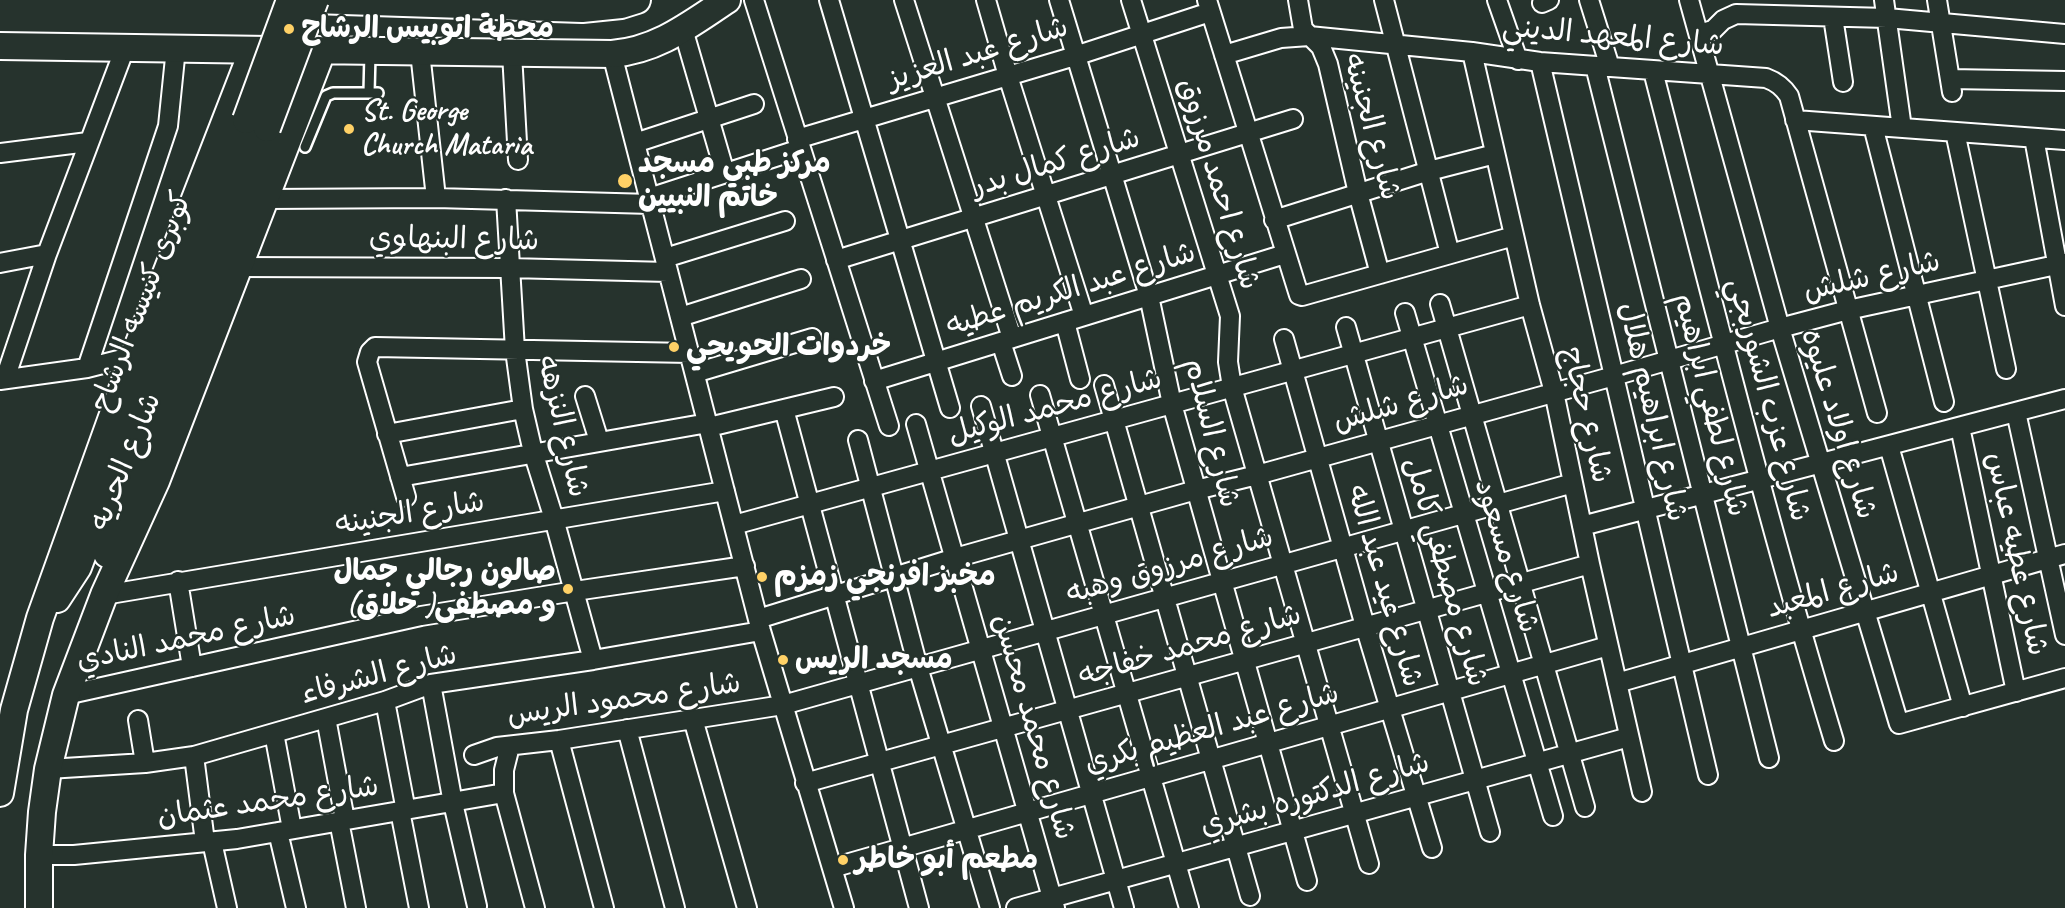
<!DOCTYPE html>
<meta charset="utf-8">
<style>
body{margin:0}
canvas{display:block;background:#26332d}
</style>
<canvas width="2065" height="908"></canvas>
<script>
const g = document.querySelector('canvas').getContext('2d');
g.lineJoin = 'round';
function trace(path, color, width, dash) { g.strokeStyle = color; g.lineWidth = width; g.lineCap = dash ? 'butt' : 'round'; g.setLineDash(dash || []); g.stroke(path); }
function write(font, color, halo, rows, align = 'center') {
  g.font = font + ' Caveat,"Playpen Sans Arabic",sans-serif'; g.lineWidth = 4.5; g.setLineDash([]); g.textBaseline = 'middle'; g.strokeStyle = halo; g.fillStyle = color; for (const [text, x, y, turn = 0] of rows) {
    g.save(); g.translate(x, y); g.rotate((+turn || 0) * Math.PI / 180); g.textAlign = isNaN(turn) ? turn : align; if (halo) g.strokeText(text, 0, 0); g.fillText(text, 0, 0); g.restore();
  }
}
const lane = new Path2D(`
 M369 93 370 53
 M305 147 326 96 333 93H378`);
const street = new Path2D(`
 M754 0 889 426
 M829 0 950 408
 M904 0 1012 338
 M986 0 1008 76 1084 316
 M1059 0 1149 296 1172 404 1307 881
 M1131 0 1230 316 1228 362 1232 387 1369 864
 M1207 0 1299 295 1302 296 1514 236
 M1298 0 1303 29 1321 47 1328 64 1358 193 1380 274
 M1384 0 1450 254
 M1497 0 1518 60
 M1589 0 1610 67
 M1689 0 1780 328 1899 724 2065 678
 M1884 0 1902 128
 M1937 0 1952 92
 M1542 3 1549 0
 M1833 17 1843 82
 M683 29 725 173
 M1699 34 1713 30 1723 20 1736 14 1887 18 2065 34
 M420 52 436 198
 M1472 52 1530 305 1554 392 1590 564 1642 792
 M512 53 518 160
 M612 54 761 631 844 908
 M1224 55 1281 38 1309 36 1472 52 1540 62 1766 78C1777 82 1783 87 1789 96L1877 413
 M1540 62 1708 775
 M1595 66 1769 758
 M1653 71C1711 295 1767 520 1834 741
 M1950 79 2065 81
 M1795 120 2065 140
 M1873 126 1944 402
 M1955 132 2006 369
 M2034 138 2065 306
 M797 139 1075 56 1210 12
 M635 143 754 104
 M0 153 88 142
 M649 198 800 149
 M265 199 436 198 651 204
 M506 199 515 350 523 409 533 452 554 519 593 660
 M1274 220 1429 171 1495 154
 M665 258 785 221
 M836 260 1293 119
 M0 263 47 254
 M238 267 509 268 668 272
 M1440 304 1585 807
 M1405 313 1553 816
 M680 317 801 279
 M1065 322 1080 379
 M1346 327 1490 832
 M1284 339 1365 626 1432 848
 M1001 342 1012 376
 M87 368 168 126 176 48
 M695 373 812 338
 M5 379 47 254 125 48
 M0 380 87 368 134 356
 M874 381 1285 254
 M1104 385 1250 896
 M1040 395 1189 908
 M585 396 599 441
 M981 406 1124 908
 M784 409 919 908
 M2016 412 2065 635
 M916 424 1055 908
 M709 427 834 397
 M1960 427 2016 692
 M387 434 523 409
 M858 440 918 667 990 908
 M1889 446 1963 707
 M400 477 708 423
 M406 497 367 362 370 352 375 347 690 353
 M734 525 1530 305
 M1582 526 2065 399
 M178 581 192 667
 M104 595 725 491
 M758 619 955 558 1196 490 1257 475 1614 376 1780 328 1848 310 2065 263
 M1617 683 2065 554
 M431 684 453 803 477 906
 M66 695 421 616 575 591 745 566
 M385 701 406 811
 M326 718 345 820
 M693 719 747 908
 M138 720 145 763
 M627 729 675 908
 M274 733 292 829
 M559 740 604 908
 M510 746 504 770V793L535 908
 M474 755 497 747 559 740 783 705 1573 483
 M194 756 205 842
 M48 769 145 763 194 756 385 701 431 684 593 660 761 631
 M805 783 1590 564
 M400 811 419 908
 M339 821 356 908
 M278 832 296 908
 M212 842 227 908
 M39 855H74L237 839 504 793
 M832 868 1608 646
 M1016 908 1629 737`);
const secondary = new Path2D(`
 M314 0 582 9 621 5 637 0
 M0 46 270 50
 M306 50 612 54C658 50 689 25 727 0
 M107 554 267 128
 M57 599 78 567 246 120
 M0 793 14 710 40 618 134 356 253 50
 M39 908V855L42 812 48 769 66 695 104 595 156 481 322 51`);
const secondaryBridge = new Path2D(`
 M246 120 290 0
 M267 128 315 0`);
const markers = [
 [289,29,6,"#ffd166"],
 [349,129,6,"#ffd166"],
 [625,181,8,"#ffd166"],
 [674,347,6,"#ffd166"],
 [762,577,6,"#ffd166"],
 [568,589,6,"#ffd166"],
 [783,660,6,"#ffd166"],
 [843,860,6,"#ffd166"]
];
const poiNames = [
 ["محطة اتوبيس الرشاح",301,29],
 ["St. George",361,112],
 ["Church Mataria",361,146],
 ["مركز طبي مسجد",638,164],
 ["خاتم النبيين",638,198],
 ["خردوات الحويحي",686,347],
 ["صالون رجالي جمال",556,572,"right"],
 ["و مصطفى( حلاق)",556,606,"right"],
 ["مخبز افرنجي زمزم",774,577],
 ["مسجد الريس",795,660],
 ["مطعم أبو خاطر",855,860]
];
const streetNames = [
 ["شارع المعهد الديني",1613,37,5],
 ["شارع عبد العزيز",978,54,-17],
 ["شارع الجنينه",1371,127,75],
 ["شارع كمال بدر",1056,163,-17],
 ["شارع احمد مرزوق",1218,184,73],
 ["شارع البنهاوي",454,240,1],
 ["شارع شلش",1872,277,-13],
 ["شارع عبد الكريم عطيه",1071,290,-17],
 ["كوبرى كنيسه الرشاح",142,302,-69],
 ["شارع عزب الشوربجي",1768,400,75],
 ["شارع شلش",1401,404,-16],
 ["شارع لطفي ابراهيم",1710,405,76],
 ["شارع محمد الوكيل",1055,407,-15],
 ["شارع ابراهيم هلال",1652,412,77],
 ["شارع حجاج",1586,415,77],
 ["شارع اولاد عليوه",1838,424,73],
 ["شارع النزهه",562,426,77],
 ["شارع السلام",1211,433,76],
 ["شارع الحريه",126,462,-68],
 ["شارع الجنينه",410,514,-9],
 ["شارع عطيه عباس",2016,554,78],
 ["شارع مسعود",1506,556,73],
 ["شارع مرزوق وهبه",1170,566,-16],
 ["شارع مصطفي كامل",1445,572,74],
 ["شارع عيد عبد الله",1384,586,74],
 ["شارع المعبد",1833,591,-16],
 ["شارع محمد النادي",186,639,-12],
 ["شارع محمد خفاجه",1190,646,-16],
 ["شارع الشرفاء",379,675,-15],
 ["شارع محمود الريس",624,700,-8],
 ["شارع محمد محسن",1033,727,74],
 ["شارع عبد العظيم بكري",1212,729,-16],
 ["شارع الدكتوره بشري",1315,795,-16],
 ["شارع محمد عثمان",268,802,-8]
];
trace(lane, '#fff', 14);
trace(street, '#fff', 22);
trace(secondary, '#fff', 30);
trace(lane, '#26332d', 9);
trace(street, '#26332d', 18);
trace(secondary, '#26332d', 26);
trace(secondaryBridge, '#fff', 30, []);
trace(secondaryBridge, '#26332d', 26);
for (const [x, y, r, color] of markers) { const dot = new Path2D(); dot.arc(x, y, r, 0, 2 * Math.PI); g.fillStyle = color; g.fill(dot); trace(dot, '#26332d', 2); }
write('bold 30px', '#fff', '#26332d', poiNames, 'left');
write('30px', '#fff', '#26332d', streetNames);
</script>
